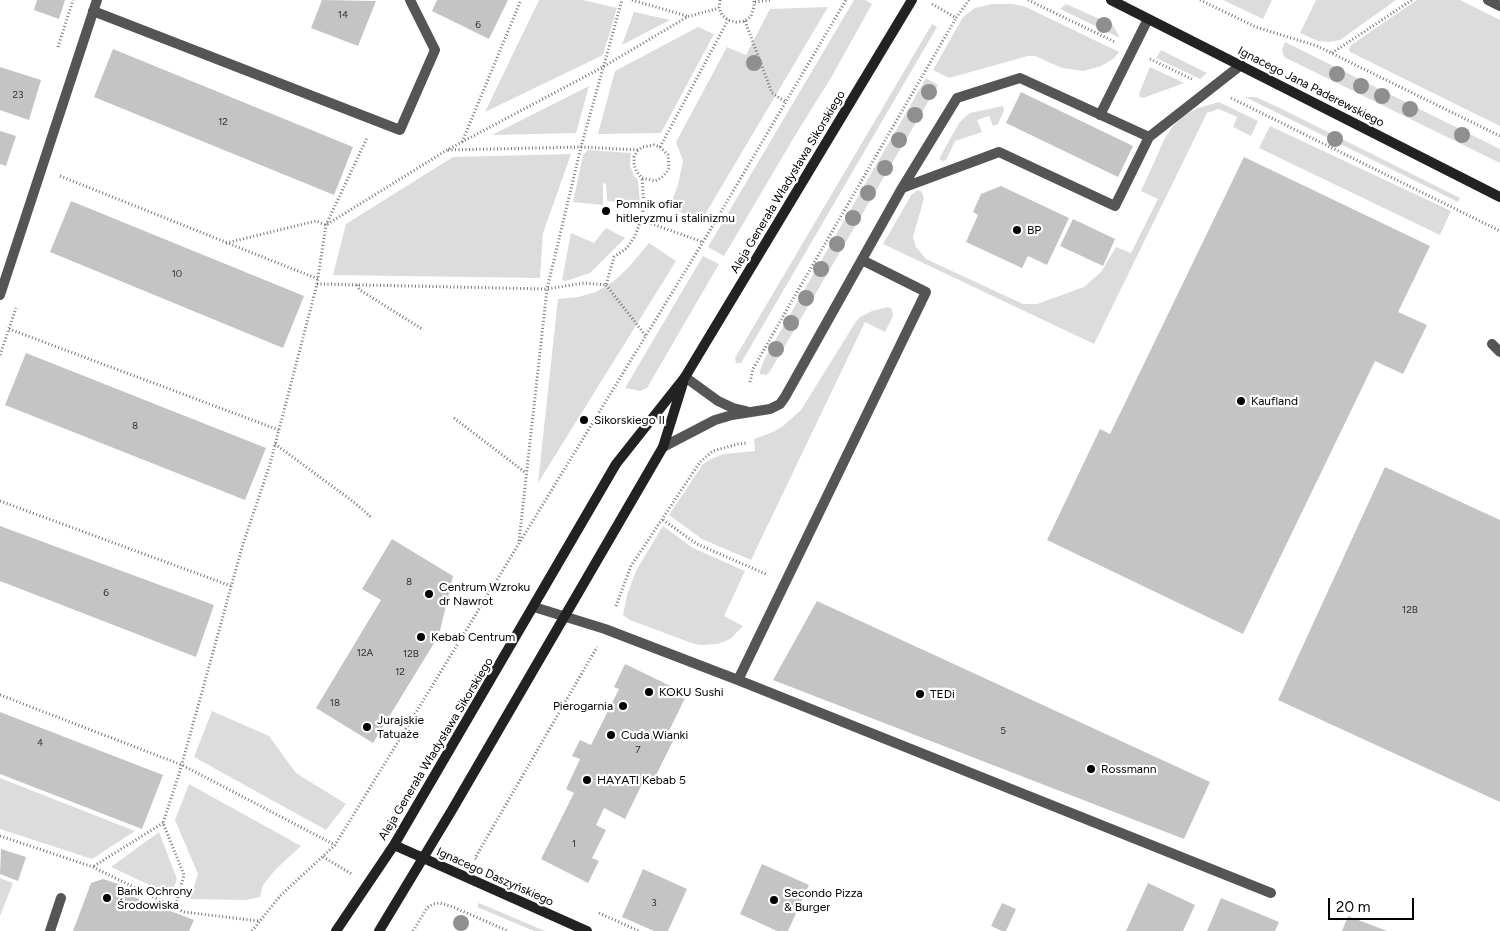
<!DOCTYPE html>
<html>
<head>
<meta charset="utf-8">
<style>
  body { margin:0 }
  #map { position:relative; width:1500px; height:931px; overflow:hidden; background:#fff; font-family:Figtree,sans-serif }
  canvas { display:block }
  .scale { position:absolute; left:1328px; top:898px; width:86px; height:22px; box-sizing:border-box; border:2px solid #000; border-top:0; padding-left:6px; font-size:15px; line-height:18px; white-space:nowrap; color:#000; -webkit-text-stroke:4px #fff; paint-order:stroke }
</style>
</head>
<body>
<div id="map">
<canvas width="1500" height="931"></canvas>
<div class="scale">20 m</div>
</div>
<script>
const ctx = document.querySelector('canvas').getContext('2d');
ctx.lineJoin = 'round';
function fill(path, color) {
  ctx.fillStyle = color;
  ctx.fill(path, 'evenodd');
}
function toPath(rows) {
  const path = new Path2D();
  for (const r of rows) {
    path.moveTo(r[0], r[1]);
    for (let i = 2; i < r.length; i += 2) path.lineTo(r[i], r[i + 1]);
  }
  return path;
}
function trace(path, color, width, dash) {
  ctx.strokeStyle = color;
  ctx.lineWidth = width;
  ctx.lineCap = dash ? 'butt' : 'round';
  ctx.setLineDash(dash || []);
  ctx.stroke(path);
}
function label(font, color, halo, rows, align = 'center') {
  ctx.font = font + ' Figtree,sans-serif';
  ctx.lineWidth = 4.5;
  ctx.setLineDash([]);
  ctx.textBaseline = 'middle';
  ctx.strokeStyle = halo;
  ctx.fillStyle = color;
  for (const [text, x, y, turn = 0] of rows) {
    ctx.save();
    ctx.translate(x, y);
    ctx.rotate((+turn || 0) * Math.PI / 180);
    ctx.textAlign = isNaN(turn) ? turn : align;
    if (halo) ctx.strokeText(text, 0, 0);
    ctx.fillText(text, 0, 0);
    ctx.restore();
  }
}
fill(toPath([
  [539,0,583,0,617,8,603,55,485,112],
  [854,0,865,0,872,4,832,76,796,134,724,256,708,247],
  [1223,0,1272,0,1263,19],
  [1316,0,1396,0,1340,40,1328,42,1318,41,1300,33],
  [1417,0,1460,0,1500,20,1500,126,1350,52,1349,49,1351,45],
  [992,4,1013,4,1026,7,1119,52,1113,59,1101,66,1083,71,1062,68,1035,56,1028,56,949,78,933,70,963,17,975,8],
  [1066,4,1113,25,1120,38,1060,9],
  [828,7,700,223,670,206,678,185,683,161,676,142,727,47,746,55,770,9],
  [634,12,670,20,622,45],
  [932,24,937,27,741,363,736,363,735,358],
  [698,27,714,34,661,133,598,134,615,71],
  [1285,42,1500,149,1500,163,1284,57,1282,50],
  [1161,50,1207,73,1200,79,1156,58],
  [1150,67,1184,83,1143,98,1140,97,1139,94],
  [926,78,938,85,769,373,766,375,760,374,760,371,764,360],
  [589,86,576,133,492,135],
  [1245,97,1256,97,1284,110,1460,198,1458,202],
  [1219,102,1258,121,1251,136,1233,127,1237,117,1219,109,1207,113,1094,344,883,244,912,194,918,190,921,191,924,198,913,237,916,247,926,259,1023,304,1037,304,1084,287,1101,272,1116,247,1131,253,1158,199,1141,191,1165,138,1173,126,1185,115,1198,108],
  [1003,106,1004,110,998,124,993,126,989,116,977,120,982,132,955,141,946,160,943,161,940,160,940,157,959,123,965,117,970,113],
  [1270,126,1451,211,1440,235,1259,148],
  [588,150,631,153,630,165,634,176,638,180,640,203,607,201,606,184,603,183,603,205,573,202,583,155],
  [571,154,543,233,540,278,333,275,346,224,453,157],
  [606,228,625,238,590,273,566,281,562,280,571,233,594,243],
  [649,243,676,261,538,483,558,299,578,297,596,292,614,281,629,267],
  [703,256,719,264,647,388,640,391,625,388],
  [888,307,892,309,893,316,885,332,865,322,751,560,702,539,669,515,703,464,711,459,724,454,755,451,754,439,773,432,783,426,801,410,855,323,860,317,872,311],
  [663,526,693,548,745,571,724,616,743,626,730,639,718,644,702,645,694,644,630,620,623,615,627,595,636,571],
  [212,711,269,736,296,773,346,804,326,830,194,757],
  [0,778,135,831,92,859,0,829],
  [189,784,301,846,276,869,263,885,260,897,245,900,190,899,198,874,175,820],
  [159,832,177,879,171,895,111,867],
  [0,878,13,883,0,916],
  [479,903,545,931,534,931,477,907]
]), '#dcdcdc');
fill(toPath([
  [37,0,65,0,59,19,34,10],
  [322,0,376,1,358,46,311,28],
  [437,0,508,0,489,39,432,11],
  [113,49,353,147,334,195,94,97],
  [0,67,41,80,29,120,0,110],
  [1021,92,1133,146,1118,177,1006,123],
  [0,131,16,136,6,166,0,164],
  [1244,157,1430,246,1398,312,1427,325,1403,374,1375,361,1243,634,1047,540,1100,429,1110,434],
  [1001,186,1069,218,1047,265,1028,256,1022,268,966,242,978,215,973,212,981,194],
  [71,201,304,296,283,348,50,252],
  [1073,219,1115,239,1103,266,1060,246],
  [26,353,266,448,245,500,5,405],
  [1385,467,1500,520,1500,802,1278,700],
  [0,526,214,605,196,657,0,581],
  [392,539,453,576,439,635,373,743,316,708,381,600,362,589],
  [817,601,1210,782,1184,839,773,680],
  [625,664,687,694,668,733,675,737,653,781,645,778,625,819,604,808,596,825,606,830,592,858,599,861,588,883,541,859,574,793,566,789,580,759,572,756,580,740,591,745,619,689,614,687],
  [0,712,163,775,142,829,0,774],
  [1,849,26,857,18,881,0,874],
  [762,864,809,885,788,931,777,931,740,914],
  [643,869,687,889,668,931,654,931,622,917],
  [103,879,124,886,126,894,194,920,189,931,73,931,91,883],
  [1148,883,1195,905,1183,931,1126,931],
  [1221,898,1279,922,1275,931,1207,931],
  [1002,903,1016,909,1006,931,1002,931,991,926],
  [1348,916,1387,931,1342,931]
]), '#c4c4c4');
trace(toPath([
  [632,0,687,16],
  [720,0,719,8,722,15,728,20,736,22,745,21,751,16,754,7,754,0],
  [1028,0,1115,42],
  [1200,0,1256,27,1317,46,1500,136],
  [755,2,770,0],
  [932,4,956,18,969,0],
  [745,21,772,93,786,102],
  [58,47,73,0],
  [1332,53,1412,0],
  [1150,59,1192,79],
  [1231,98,1500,231],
  [462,142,521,0],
  [660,147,728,20],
  [448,150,581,147,638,150,643,147,654,145,660,147,668,155,669,168,666,173,661,178,655,181,642,178,637,172,634,165,634,157,638,150],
  [60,176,318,279],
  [641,220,703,242],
  [226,243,316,221,326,225,447,150,603,67,687,17,719,8],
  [317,284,547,289,584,283,606,285,614,257,627,248,635,236,641,220,644,205,642,178],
  [357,285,360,290,422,329],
  [606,285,646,336],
  [9,329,279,430],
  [0,355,16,308],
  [750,382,753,369,786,311,956,18],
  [454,418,526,473],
  [275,444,355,503,372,518],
  [0,501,231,586],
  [663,520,697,544,768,575],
  [519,541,547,289,581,147,622,0],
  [616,606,631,566,700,462,713,451,738,444,748,443],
  [0,695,182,765,335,845],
  [0,836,93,867,184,912,259,921],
  [323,857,352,874],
  [476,859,475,858,597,647],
  [94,866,163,823],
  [175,908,184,875,163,823,180,771,243,544,270,464,317,284,326,225,367,138],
  [599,913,639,931],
  [252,931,280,896,335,845,703,242,846,0],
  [413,931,427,908,433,904,440,903,453,907,508,931]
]), '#777', 3, [1, 2.5]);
trace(toPath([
  [1488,0,1500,6],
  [93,11,400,130,435,50,410,0],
  [1100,115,1148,19],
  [1149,137,1241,65],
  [1492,344,1500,352],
  [685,377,718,401,733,408,746,411],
  [663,447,715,420,732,415,770,409,780,404,785,397,902,188,957,98,1020,78,1149,137,1115,206,999,152,902,188],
  [534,607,605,629,738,680,926,292,862,260],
  [738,680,1271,893],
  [50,931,61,898]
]), '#555', 10);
trace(toPath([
  [0,295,97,0]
]), '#555', 10);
trace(toPath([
  [1111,0,1500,197],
  [394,845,587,931],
  [336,931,394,845,616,464,685,377,912,0],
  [379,931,452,810,663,447,683,383]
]), '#222', 10);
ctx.fillStyle = '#8f8f8f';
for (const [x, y] of [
  [1104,25],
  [754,63],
  [1337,74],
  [1361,86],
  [929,92],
  [1382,96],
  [1410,109],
  [915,115],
  [1462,135],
  [1335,139],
  [899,140],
  [885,168],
  [868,193],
  [853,218],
  [837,244],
  [821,269],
  [806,298],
  [791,323],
  [776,349],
  [461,923]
]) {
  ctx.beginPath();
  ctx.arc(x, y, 8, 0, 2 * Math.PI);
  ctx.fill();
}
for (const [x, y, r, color] of [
  [606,211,5,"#000"],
  [1017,230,5,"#000"],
  [1241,401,5,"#000"],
  [584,420,5,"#000"],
  [429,594,5,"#000"],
  [421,637,5,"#000"],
  [649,692,5,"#000"],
  [920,694,5,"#000"],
  [623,706,5,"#000"],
  [367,727,5,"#000"],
  [611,735,5,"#000"],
  [1091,769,5,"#000"],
  [587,780,5,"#000"],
  [107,898,5,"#000"],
  [774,900,5,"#000"]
]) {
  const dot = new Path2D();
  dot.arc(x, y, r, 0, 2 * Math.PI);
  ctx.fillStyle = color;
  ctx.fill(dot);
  trace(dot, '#fff', 2);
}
label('10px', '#313131', null, [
  ["14",343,15],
  ["6",478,25],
  ["23",18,95],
  ["12",223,122],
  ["10",177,274],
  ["8",135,426],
  ["8",409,582],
  ["6",106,593],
  ["12B",1410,610],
  ["12A",365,653],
  ["12B",411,654],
  ["12",400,672],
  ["18",335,703],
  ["5",1003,731],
  ["4",40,743],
  ["7",638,750],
  ["1",574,844],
  ["3",654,903]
]);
label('12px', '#000', '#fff', [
  ["Ignacego Jana Paderewskiego",1311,87,27],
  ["Aleja Generała Władysława Sikorskiego",788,182,-59],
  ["Aleja Generała Władysława Sikorskiego",436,749,-59],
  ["Ignacego Daszyńskiego",495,877,24]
]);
label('12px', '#000', '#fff', [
  ["Pomnik ofiar",616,204],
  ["hitleryzmu i stalinizmu",616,218],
  ["BP",1027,230],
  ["Kaufland",1251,401],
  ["Sikorskiego II",594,420],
  ["Centrum Wzroku",439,587],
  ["dr Nawrot",439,601],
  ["Kebab Centrum",431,637],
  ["KOKU Sushi",659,692],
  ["TEDi",930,694],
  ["Pierogarnia",613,706,"right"],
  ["Jurajskie",377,720],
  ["Tatuaże",377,734],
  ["Cuda Wianki",621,735],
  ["Rossmann",1101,769],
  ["HAYATI Kebab 5",597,780],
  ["Bank Ochrony",117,891],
  ["Środowiska",117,905],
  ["Secondo Pizza",784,893],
  ["& Burger",784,907]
], 'left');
</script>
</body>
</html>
